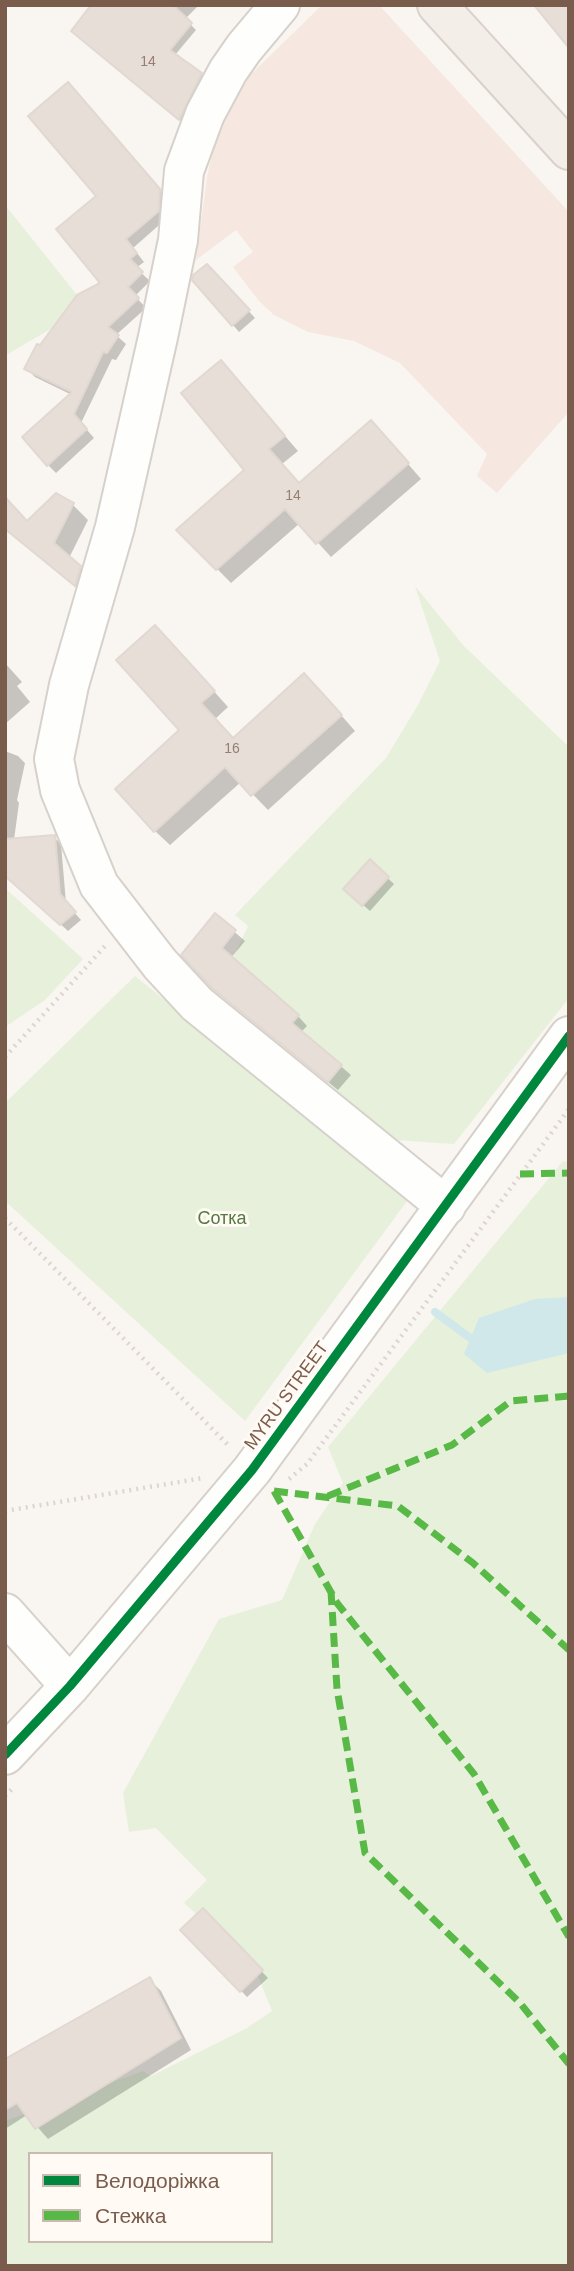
<!DOCTYPE html>
<html>
<head>
<meta charset="utf-8">
<style>
  body { margin:0 }
  #map { position:relative; width:574px; height:2271px; overflow:hidden; background:#f9f5f0; font-family:Arial,sans-serif }
  canvas { display:block }
  .frame { position:absolute; inset:0; border:7px solid #7a5c4d; pointer-events:none }
  .legend { position:absolute; left:28px; top:2152px; width:245px; height:91px; box-sizing:border-box; background:#fffaf3; border:2px solid #cabbb1; margin:0; padding:9px 12px; list-style:none; font-size:21px; color:#7a5c4d }
  .legend li { display:flex; align-items:center; gap:14px; height:35px }
  .legend b { width:35px; border:2px solid #cabbb1 }
</style>
</head>
<body>
<div id="map">
<canvas width="574" height="2271"></canvas>
<div class="frame"></div>
<ul class="legend">
<li><b style="height:9px;background:#00873e"></b>Велодоріжка</li>
<li><b style="height:9px;background:#58b947"></b>Стежка</li>
</ul>
</div>
<script>
const ctx = document.querySelector('canvas').getContext('2d');
ctx.lineJoin = 'round';
function fill(path, color) {
  ctx.fillStyle = color;
  ctx.fill(path, 'evenodd');
}
function toPath(rows) {
  const path = new Path2D();
  for (const r of rows) {
    path.moveTo(r[0], r[1]);
    for (let i = 2; i < r.length; i += 2) path.lineTo(r[i], r[i + 1]);
  }
  return path;
}
function trace(path, color, width, dash) {
  ctx.strokeStyle = color;
  ctx.lineWidth = width;
  ctx.lineCap = dash ? 'butt' : 'round';
  ctx.setLineDash(dash || []);
  ctx.stroke(path);
}
function label(font, color, halo, rows, align = 'center') {
  ctx.font = font + ' Arial,sans-serif';
  ctx.lineWidth = 6;
  ctx.setLineDash([]);
  ctx.textBaseline = 'middle';
  ctx.strokeStyle = halo;
  ctx.fillStyle = color;
  for (const [text, x, y, turn = 0] of rows) {
    ctx.save();
    ctx.translate(x, y);
    ctx.rotate((+turn || 0) * Math.PI / 180);
    ctx.textAlign = isNaN(turn) ? turn : align;
    if (halo) ctx.strokeText(text, 0, 0);
    ctx.fillText(text, 0, 0);
    ctx.restore();
  }
}
fill(toPath([
  [322,5,379,5,569,212,569,412,497,493,477,476,487,454,400,363,354,341,308,332,274,315,259,301,233,267,253,252,236,230,196,260,207,177,215,142,227,109,244,81]
]), '#f6e8e1');
fill(toPath([
  [5,205,77,295,52,328,8,354,5,352],
  [415,586,463,645,569,747,569,998,454,1144,380,1139,319,1093,342,1065,292,1023,233,958,248,926,235,915,386,758,418,705,440,661],
  [5,888,83,959,45,1000,5,1027],
  [135,976,410,1197,245,1421,5,1201,5,1103],
  [563,1161,569,1162,569,2266,5,2266,5,2121,143,2071,151,2076,247,2028,272,2011,253,1964,184,1903,207,1880,156,1828,129,1832,123,1793,219,1619,282,1600,315,1524,343,1483,328,1447],
  [30,2154,271,2154,271,2241,30,2241]
]), '#e7f0db');
fill(toPath([
  [569,1297,569,1353,487,1373,464,1354,479,1318,535,1299]
]), '#d0e8ea');
fill(toPath([
  [94,5,199,5,185,19,196,30,175,55,207,80,185,124,79,36],
  [76,93,168,199,166,219,133,248,144,262,136,268,150,281,135,296,146,308,116,335,126,344,116,360,112,359,81,423,94,438,56,473,48,465,72,395,35,377,27,369,40,347,103,284,99,196],
  [213,272,255,318,239,332,233,325],
  [221,362,298,451,282,464,300,485,385,437,421,479,331,557,300,523,231,583,179,530,247,471],
  [5,497,28,523,73,505,88,520,69,558,95,583,91,600,7,531,5,533],
  [170,642,228,707,215,719,233,739,319,690,355,731,268,810,241,782,170,845,155,831,182,731],
  [5,663,22,682,17,686,30,702,5,724],
  [5,751,18,756,25,763,17,800,19,803,14,840,54,837,61,844,66,903,81,920,68,931,36,902,5,859],
  [370,862,394,884,370,911,345,889],
  [215,915,245,941,231,958,298,1016,307,1026,301,1032,351,1075,338,1090,224,997],
  [203,1910,268,1978,247,1997,183,1930],
  [149,1979,161,1991,191,2050,48,2139,27,2115,5,2129,5,2061]
]), '#0003');
trace(toPath([
  [435,1312,477,1343]
]), '#d0e8ea', 8);
const building = toPath([
  [91,5,173,5,192,23,170,50,202,73,179,120,71,31,91,5],
  [534,5,569,5,569,48,534,5],
  [68,82,160,189,159,211,126,239,137,253,130,259,143,272,128,287,139,298,108,327,119,335,107,353,103,352,74,414,87,429,47,466,22,437,72,392,24,369,37,344,40,345,77,295,100,283,56,229,96,196,28,116,68,82],
  [207,264,250,310,232,326,192,280,193,275,207,264],
  [221,360,285,436,269,449,299,483,371,420,409,463,316,544,285,509,216,570,176,530,244,470,181,393,221,360],
  [56,493,74,503,54,543,81,566,75,586,5,529,5,497,27,521,56,493],
  [155,625,215,691,201,703,233,738,304,673,342,715,251,796,225,767,154,832,115,789,179,730,116,660,155,625],
  [55,835,60,894,76,912,60,925,5,876,5,839,55,835],
  [370,859,389,877,362,906,343,889,370,859],
  [215,913,236,930,222,948,299,1015,292,1023,342,1065,328,1082,212,988,181,955,215,913],
  [203,1908,263,1970,240,1992,180,1930,203,1908],
  [150,1977,181,2038,35,2129,17,2103,5,2110,5,2059,150,1977]
]);
fill(building, '#e6ded7');
trace(building, '#e2d8d2', 2);
const minor = toPath([
  [280,5,244,48,228,71,205,114,184,171,178,240,158,337,115,527,69,685,54,759,60,790,99,885,160,964,197,1004,446,1206],
  [5,1613,70,1686],
  [5,1755,70,1686,252,1470,569,1036]
]);
const major = toPath([
  [437,5,569,150]
]);
trace(minor, '#d7d1cb', 42);
trace(major, '#dad1cc', 42);
trace(toPath([
  [5,1057,106,945],
  [5,1218,230,1447],
  [289,1479,307,1464,569,1109],
  [5,1511,203,1478],
  [5,1796,14,1787]
]), '#dcd5d0', 4.5, [2, 5]);
trace(minor, '#fefefd', 38);
trace(major, '#f3eee8', 38);
trace(toPath([
  [520,1174,569,1173],
  [274,1491,337,1603,474,1774,569,1937],
  [274,1491,398,1506,473,1563,569,1650],
  [328,1496,452,1445,511,1401,569,1396],
  [331,1591,337,1689,365,1853,520,2003,569,2064]
]), '#58b947', 7, [14, 7]);
trace(toPath([
  [5,1755,70,1686,252,1470,569,1036]
]), '#00873e', 9);
label('14px', '#977e72', null, [
  ["14",148,62],
  ["14",293,496],
  ["16",232,749]
]);
label('18px', '#537a41', '#fffaf3', [
  ["Сотка",222,1219]
]);
label('18px', '#7a5c4d', '#fffaf3', [
  ["MYRU STREET",287,1396,-54]
]);
</script>
</body>
</html>
